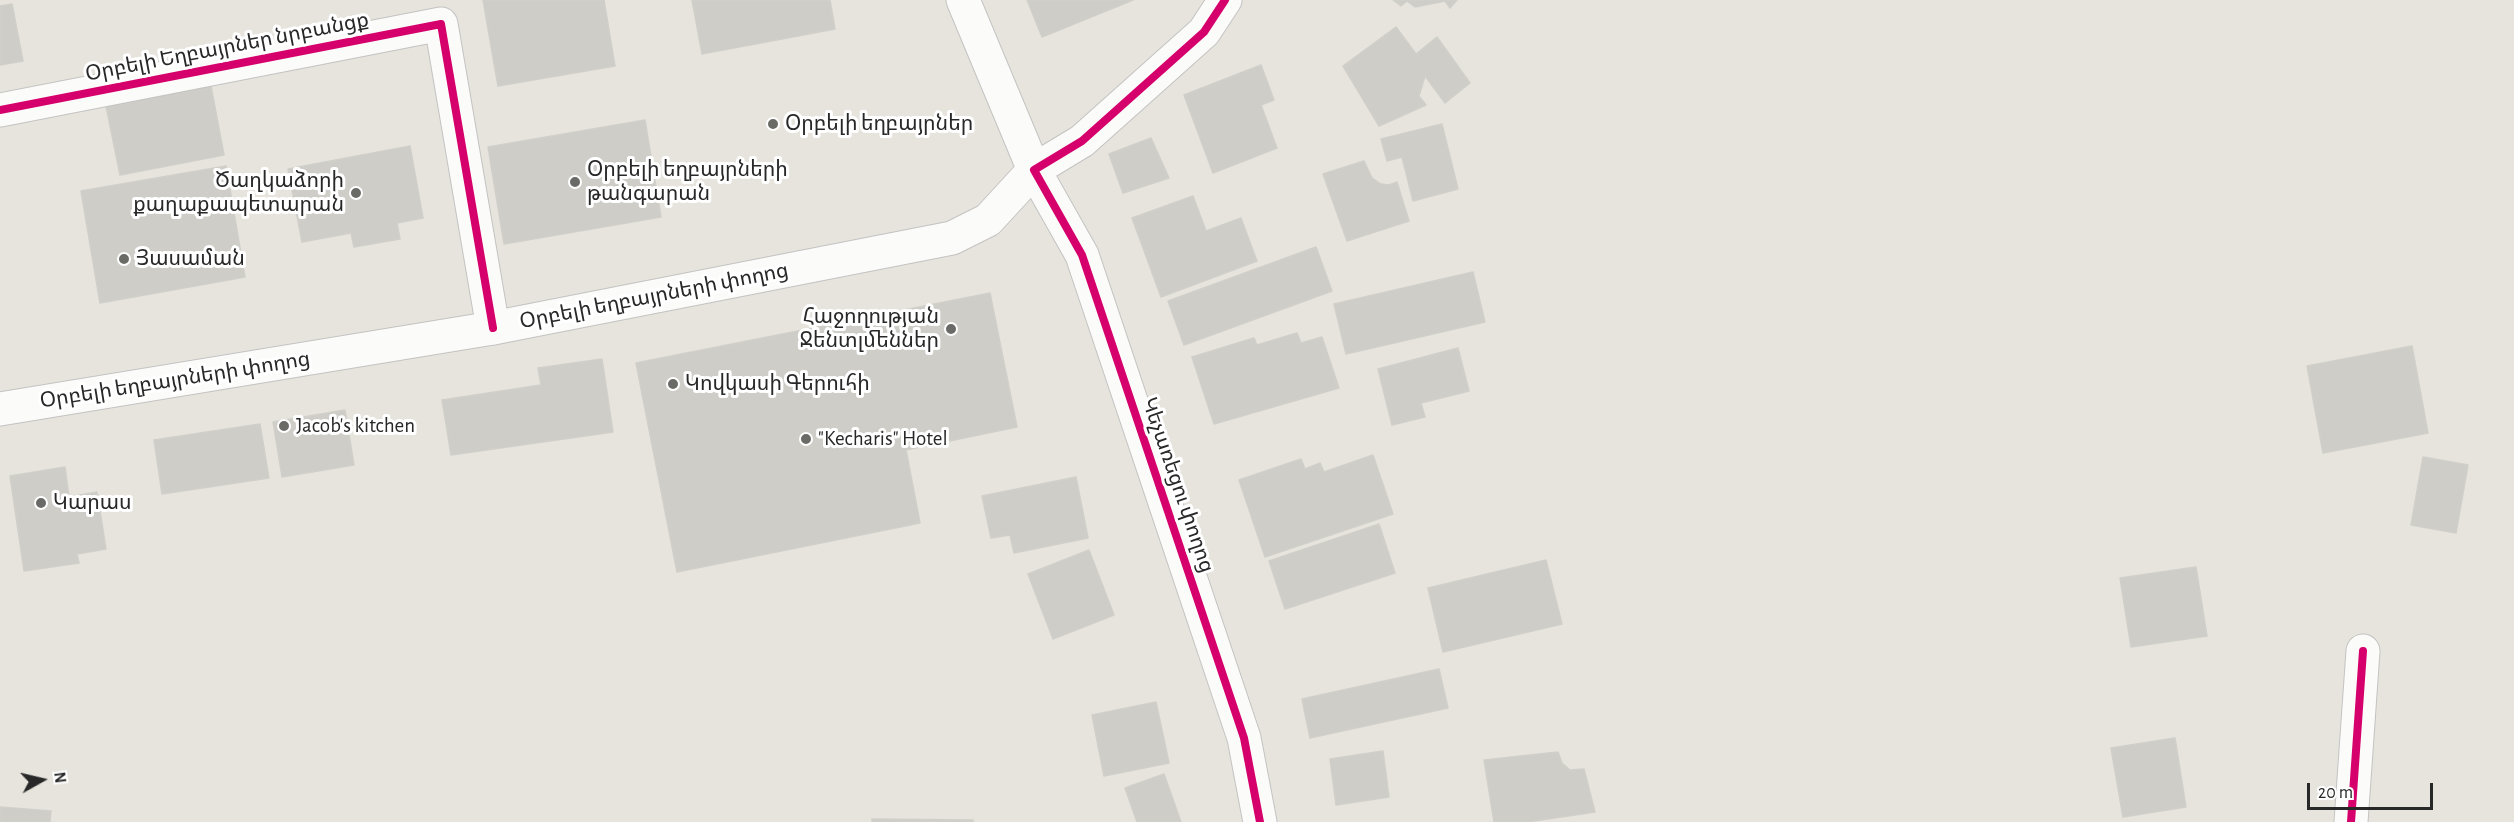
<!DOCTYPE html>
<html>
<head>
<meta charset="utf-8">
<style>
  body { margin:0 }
  #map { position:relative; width:2514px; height:822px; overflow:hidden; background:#e6e4dd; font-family:"Alegreya Sans",sans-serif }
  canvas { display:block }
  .north { position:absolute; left:12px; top:750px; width:60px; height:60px; -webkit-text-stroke:4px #fff; paint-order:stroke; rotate:82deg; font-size:16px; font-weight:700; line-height:24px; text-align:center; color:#282828 }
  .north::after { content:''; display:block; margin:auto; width:21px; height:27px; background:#282828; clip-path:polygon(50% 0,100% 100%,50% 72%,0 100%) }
  .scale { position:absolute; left:2307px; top:783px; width:126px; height:27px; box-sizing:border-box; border:3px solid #282828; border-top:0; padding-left:8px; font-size:18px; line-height:21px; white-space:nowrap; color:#282828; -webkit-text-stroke:4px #fff; paint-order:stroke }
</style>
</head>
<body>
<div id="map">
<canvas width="2514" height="822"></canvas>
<div class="north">N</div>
<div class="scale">20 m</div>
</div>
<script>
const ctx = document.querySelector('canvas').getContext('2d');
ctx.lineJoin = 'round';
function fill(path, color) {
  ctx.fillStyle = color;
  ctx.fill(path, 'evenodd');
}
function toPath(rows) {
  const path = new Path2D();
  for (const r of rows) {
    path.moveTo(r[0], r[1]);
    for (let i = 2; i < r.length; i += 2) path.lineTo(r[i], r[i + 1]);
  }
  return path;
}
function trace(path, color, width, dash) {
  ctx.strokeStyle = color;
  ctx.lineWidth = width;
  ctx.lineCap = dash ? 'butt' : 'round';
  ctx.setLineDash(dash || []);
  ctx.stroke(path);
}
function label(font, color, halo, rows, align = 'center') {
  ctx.font = font + ' "Alegreya Sans","Noto Sans Armenian",sans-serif';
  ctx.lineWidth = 6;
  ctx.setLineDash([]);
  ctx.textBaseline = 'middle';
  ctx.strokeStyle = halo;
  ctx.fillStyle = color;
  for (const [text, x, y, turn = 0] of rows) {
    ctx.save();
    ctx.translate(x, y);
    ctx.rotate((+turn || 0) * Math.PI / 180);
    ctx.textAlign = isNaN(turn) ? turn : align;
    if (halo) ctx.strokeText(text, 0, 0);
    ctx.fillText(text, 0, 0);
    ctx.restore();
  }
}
const building = toPath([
  [483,0,604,0,615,66,498,86,483,0],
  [692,0,830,0,835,29,702,54,692,0],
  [1027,0,1133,0,1042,37,1027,0],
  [1393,0,1457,0,1450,8,1445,1,1415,7,1407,1,1401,6,1393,0],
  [12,4,23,61,0,65,0,6,12,4],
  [1396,27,1416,54,1437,37,1470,83,1445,103,1425,76,1419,96,1426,105,1379,126,1343,66,1396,27],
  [1261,65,1274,100,1261,105,1277,148,1213,173,1184,95,1261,65],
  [210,81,224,155,120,175,105,101,210,81],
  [645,120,661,217,504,244,488,147,645,120],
  [1442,124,1458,189,1413,201,1402,157,1387,161,1381,139,1442,124],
  [1151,138,1169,178,1123,193,1109,154,1151,138],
  [410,146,423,218,397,223,400,239,354,247,351,233,302,242,288,169,410,146],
  [1364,161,1372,178,1381,184,1389,185,1397,182,1409,221,1347,241,1323,174,1364,161],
  [226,166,245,277,100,303,81,191,226,166],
  [1193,196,1206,231,1241,218,1257,261,1161,297,1132,218,1193,196],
  [1316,247,1332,291,1184,345,1168,301,1316,247],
  [1473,272,1485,322,1346,354,1334,304,1473,272],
  [990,293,1017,427,906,450,920,523,677,572,636,363,990,293],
  [1297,333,1301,343,1322,337,1339,388,1214,424,1192,357,1254,338,1257,345,1297,333],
  [2412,346,2428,433,2323,453,2307,366,2412,346],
  [1458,348,1469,391,1421,403,1425,417,1392,425,1378,369,1458,348],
  [602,359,613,432,451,455,442,400,541,385,538,368,602,359],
  [345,410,354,465,282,477,273,422,345,410],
  [260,424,269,478,162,494,154,440,260,424],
  [1373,455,1393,514,1265,557,1239,480,1301,459,1305,469,1320,463,1324,472,1373,455],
  [2423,457,2468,465,2456,533,2411,525,2423,457],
  [65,467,69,497,97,492,106,549,77,554,79,563,24,571,10,476,65,467],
  [1076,477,1088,538,1014,553,1010,535,991,538,982,496,1076,477],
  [1379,524,1395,573,1285,609,1269,561,1379,524],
  [1089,550,1114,615,1053,639,1028,574,1089,550],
  [1546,560,1562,624,1443,652,1428,588,1546,560],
  [2196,567,2207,636,2131,647,2120,578,2196,567],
  [1439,669,1448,708,1310,738,1302,699,1439,669],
  [1156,702,1169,763,1104,776,1092,715,1156,702],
  [2175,738,2186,807,2123,817,2111,748,2175,738],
  [1383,751,1389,797,1336,805,1330,759,1383,751],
  [1558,752,1562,763,1570,770,1584,769,1595,812,1527,822,1494,822,1484,760,1558,752],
  [1164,774,1181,822,1137,822,1125,788,1164,774],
  [0,807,51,811,50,822,0,822,0,807],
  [872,819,973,820,973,822,872,822,872,819]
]);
fill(building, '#cfcdc8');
trace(building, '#d1cfc9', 1.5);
const minor = toPath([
  [0,110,441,24,493,328],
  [2351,822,2363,651]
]);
const tertiary = toPath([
  [1225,0,1204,32,1082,141,1034,170,1082,255,1244,738,1260,822]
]);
const secondary = toPath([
  [0,409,493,328,952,238,988,220,1034,170,963,0]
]);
trace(minor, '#c4c3c2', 35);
trace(tertiary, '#c4c3c2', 35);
trace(secondary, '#c4c3c2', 35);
trace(minor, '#fbfbfa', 33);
trace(tertiary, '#fbfbfa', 33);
trace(secondary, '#fbfbfa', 33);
trace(toPath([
  [1225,0,1204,32,1082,141,1034,170,1082,255,1244,738,1260,822],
  [0,110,441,24,493,328],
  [2351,822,2363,651]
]), '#d6006c', 8);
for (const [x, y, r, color] of [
  [773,124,6,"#6a6a67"],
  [575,182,6,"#6a6a67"],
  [356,193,6,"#6a6a67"],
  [124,259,6,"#6a6a67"],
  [951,329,6,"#6a6a67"],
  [673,384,6,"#6a6a67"],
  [284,426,6,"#6a6a67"],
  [806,439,6,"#6a6a67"],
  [41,503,6,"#6a6a67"]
]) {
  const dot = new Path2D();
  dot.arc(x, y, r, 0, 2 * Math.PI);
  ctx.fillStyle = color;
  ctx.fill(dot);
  trace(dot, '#fff', 2);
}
label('21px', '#282828', '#fff', [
  ["Օրբելի Եղբայրներ նրբանցք",227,47,-11],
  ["Օրբելի եղբայրների փողոց",654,296,-11],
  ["Օրբելի եղբայրների փողոց",175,380,-9],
  ["Կեչառեցու փողոց",1178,485,71]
]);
label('21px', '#282828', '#fff', [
  ["Օրբելի եղբայրներ",785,124],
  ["Օրբելի եղբայրների",587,170],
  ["թանգարան",587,194],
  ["Ծաղկաձորի",344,181,"right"],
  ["քաղաքապետարան",344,205,"right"],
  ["Յասաման",136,259],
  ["Հաջողության",939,317,"right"],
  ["Ջենտլմեններ",939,341,"right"],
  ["Կովկասի Գերուհի",685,384],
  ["Jacob's kitchen",296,426],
  ["\"Kecharis\" Hotel",818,439],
  ["Կարաս",53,503]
], 'left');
</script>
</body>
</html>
